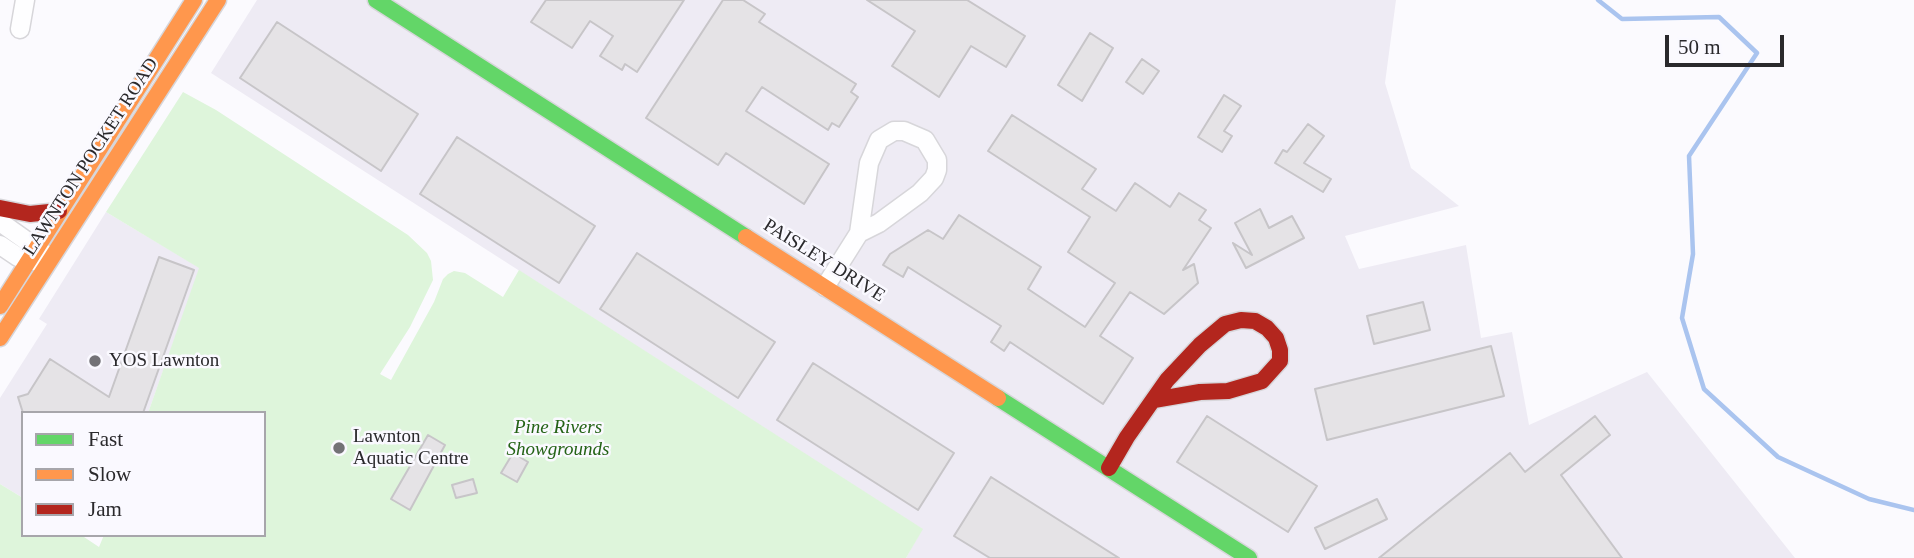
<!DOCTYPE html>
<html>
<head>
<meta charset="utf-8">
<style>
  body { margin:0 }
  #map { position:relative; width:1914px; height:558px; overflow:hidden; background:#fbfafe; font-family:Georgia,serif }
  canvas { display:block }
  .legend { position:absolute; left:21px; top:411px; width:245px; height:126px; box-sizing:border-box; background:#faf9ff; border:2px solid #a7a6ab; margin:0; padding:9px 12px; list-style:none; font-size:21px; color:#2a292c }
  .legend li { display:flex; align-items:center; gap:14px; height:35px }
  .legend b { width:35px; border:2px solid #a7a6ab }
  .scale { position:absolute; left:1665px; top:35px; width:119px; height:32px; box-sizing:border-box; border:4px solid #2a292c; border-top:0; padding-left:9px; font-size:21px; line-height:24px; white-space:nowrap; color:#2a292c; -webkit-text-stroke:5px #faf9ff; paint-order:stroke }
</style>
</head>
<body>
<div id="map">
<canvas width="1914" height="558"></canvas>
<ul class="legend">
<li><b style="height:9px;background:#63d668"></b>Fast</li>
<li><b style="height:9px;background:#ff974d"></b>Slow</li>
<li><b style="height:9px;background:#b3261e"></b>Jam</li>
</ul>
<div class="scale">50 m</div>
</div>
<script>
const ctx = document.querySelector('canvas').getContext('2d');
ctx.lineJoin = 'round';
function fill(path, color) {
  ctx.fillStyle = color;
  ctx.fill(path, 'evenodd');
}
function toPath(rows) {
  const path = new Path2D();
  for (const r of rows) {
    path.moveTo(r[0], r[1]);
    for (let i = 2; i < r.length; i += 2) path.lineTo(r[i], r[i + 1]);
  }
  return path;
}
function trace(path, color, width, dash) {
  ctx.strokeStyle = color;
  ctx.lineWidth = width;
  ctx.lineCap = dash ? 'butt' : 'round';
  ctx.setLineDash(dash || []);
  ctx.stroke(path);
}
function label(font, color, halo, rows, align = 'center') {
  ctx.font = font + ' Georgia,serif';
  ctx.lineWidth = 5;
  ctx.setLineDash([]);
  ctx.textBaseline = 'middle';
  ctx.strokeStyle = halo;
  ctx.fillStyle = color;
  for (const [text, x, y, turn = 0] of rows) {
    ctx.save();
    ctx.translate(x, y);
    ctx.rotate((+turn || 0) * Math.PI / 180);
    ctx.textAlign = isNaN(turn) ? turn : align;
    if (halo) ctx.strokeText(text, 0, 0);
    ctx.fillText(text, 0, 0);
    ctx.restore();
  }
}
fill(toPath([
  [257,0,1396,0,1385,83,1411,168,1459,206,1345,236,1359,269,1466,245,1481,338,1512,332,1529,425,1647,372,1795,558,906,558,922,529,211,73],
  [106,212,200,268,148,413,23,413,23,498,0,484,0,398,47,324,39,319]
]), '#eeebf4');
fill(toPath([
  [183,92,216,110,408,235,427,253,431,261,433,280,410,327,380,374,391,380,434,302,443,279,448,274,454,271,465,273,503,297,519,270,923,529,906,558,0,558,0,484,23,498,23,535,81,535,99,547,104,535,264,535,264,413,148,413,199,268,106,212]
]), '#def5db');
trace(toPath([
  [1598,0,1622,19,1719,17,1757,53,1689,156,1693,254,1682,318,1704,389,1778,457,1869,499,1914,510]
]), '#aac4ef', 4.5);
const building = toPath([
  [546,0,684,0,637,72,625,64,622,70,600,56,613,36,590,21,572,48,531,22,546,0],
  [723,0,743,0,765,14,759,22,856,84,851,92,858,97,839,127,832,123,828,130,762,87,746,111,829,164,804,204,726,153,718,165,646,118,723,0],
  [867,0,967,0,1025,36,1006,67,971,46,939,97,892,66,915,31,867,0],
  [277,22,418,114,381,171,240,78,277,22],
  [1090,33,1113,48,1082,101,1058,85,1090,33],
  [1142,59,1159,71,1143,94,1126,82,1142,59],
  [1224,95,1241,106,1224,131,1232,136,1222,152,1198,137,1224,95],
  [1012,115,1096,169,1082,189,1116,211,1135,183,1170,207,1179,193,1206,210,1199,220,1211,228,1183,270,1194,264,1198,283,1164,314,1130,292,1100,336,1133,358,1103,404,1010,342,1004,351,991,342,1001,326,908,267,903,277,883,265,890,254,928,230,943,239,959,215,1041,267,1028,289,1085,327,1115,283,1068,252,1090,217,988,151,1012,115],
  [1308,124,1324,136,1304,163,1331,179,1323,192,1275,163,1283,150,1287,152,1308,124],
  [457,137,595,226,559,283,420,194,457,137],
  [1260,209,1269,228,1292,216,1304,238,1246,268,1233,243,1252,255,1235,223,1260,209],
  [637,253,775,342,738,398,600,309,637,253],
  [159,257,194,270,143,413,23,413,18,397,28,394,50,359,109,397,159,257],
  [1423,302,1430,330,1374,344,1367,316,1423,302],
  [1491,346,1504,396,1327,440,1315,389,1491,346],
  [813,363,954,453,918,510,777,420,813,363],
  [1207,416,1317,486,1288,532,1177,462,1207,416],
  [1595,416,1610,435,1561,475,1622,558,1379,558,1510,453,1525,472,1595,416],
  [428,435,445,445,410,510,391,499,428,435],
  [513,453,528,462,517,482,501,473,513,453],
  [991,477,1119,558,990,558,954,536,991,477],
  [473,479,477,493,456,498,452,485,473,479],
  [1377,499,1387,519,1325,549,1315,528,1377,499]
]);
fill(building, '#e5e3e6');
trace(building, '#c7c5c8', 2);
const street = toPath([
  [20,29,25,0],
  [0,222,45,254],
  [0,245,18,257,38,262],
  [825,287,859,233,869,163,879,140,894,131,904,131,925,140,937,160,937,170,934,178,920,193,879,223,859,233]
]);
const fast = toPath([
  [376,0,746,237],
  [998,398,1249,558]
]);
const slow = toPath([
  [746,237,998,398],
  [0,306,194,0],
  [0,338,218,0]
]);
const jam = toPath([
  [0,208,30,214,59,211],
  [1109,468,1127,437,1167,380,1200,345,1225,324,1241,320,1255,321,1267,328,1276,338,1280,350,1280,361,1262,381,1228,391,1200,392,1154,400]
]);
trace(street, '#d7d6da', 21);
trace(fast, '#d7d6da', 19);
trace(slow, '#d7d6da', 19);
trace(jam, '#d7d6da', 19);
trace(street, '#fefeff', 18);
trace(fast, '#63d668', 16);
trace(slow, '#ff974d', 16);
trace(jam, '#b3261e', 16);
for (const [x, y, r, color] of [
  [95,361,7,"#737276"],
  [339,448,7,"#737276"]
]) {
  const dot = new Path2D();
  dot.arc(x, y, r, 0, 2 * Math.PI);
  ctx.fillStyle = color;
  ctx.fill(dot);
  trace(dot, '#faf9ff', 2.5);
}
label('19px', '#2a292c', '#faf9ff', [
  ["LAWNTON POCKET ROAD",91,157,-57],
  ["PAISLEY DRIVE",824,261,32]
]);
label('19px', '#2a292c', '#faf9ff', [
  ["YOS Lawnton",109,361],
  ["Lawnton",353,437],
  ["Aquatic Centre",353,459]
], 'left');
label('italic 19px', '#246316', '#faf9ff', [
  ["Pine Rivers",558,428],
  ["Showgrounds",558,450]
]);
</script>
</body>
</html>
